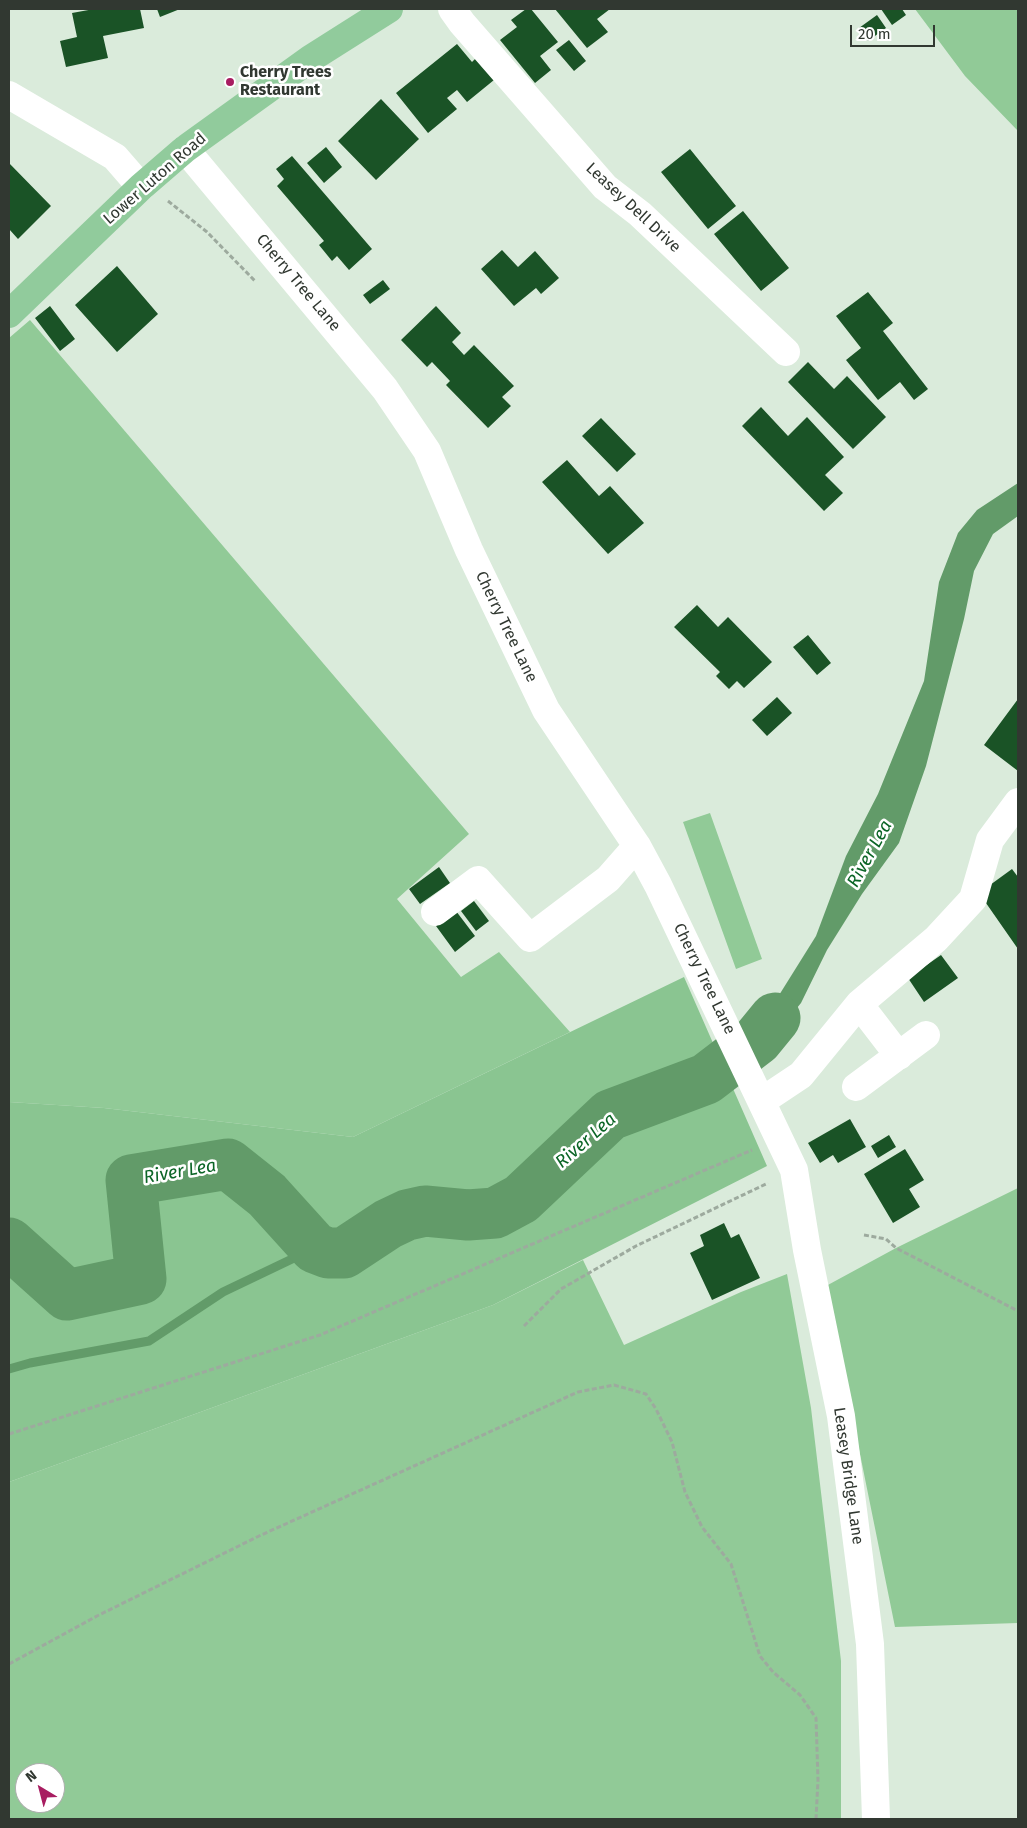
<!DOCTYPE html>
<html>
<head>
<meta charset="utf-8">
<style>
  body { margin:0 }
  #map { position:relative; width:1027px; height:1828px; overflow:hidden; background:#daebdb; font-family:"Fira Sans",sans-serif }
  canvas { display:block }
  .frame { position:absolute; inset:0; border:10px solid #313831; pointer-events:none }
  .north { position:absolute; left:15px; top:1763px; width:50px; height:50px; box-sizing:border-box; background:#fff; border:1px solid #adafad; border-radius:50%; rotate:323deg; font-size:14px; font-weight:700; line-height:20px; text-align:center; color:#313831 }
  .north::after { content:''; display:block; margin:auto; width:18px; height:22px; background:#a81d61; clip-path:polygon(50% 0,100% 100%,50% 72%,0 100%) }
  .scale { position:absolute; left:850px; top:25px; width:85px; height:22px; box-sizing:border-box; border:2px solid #313831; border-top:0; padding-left:6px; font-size:15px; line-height:18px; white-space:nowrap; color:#313831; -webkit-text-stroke:4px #fff; paint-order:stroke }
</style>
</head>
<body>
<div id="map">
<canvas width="1027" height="1828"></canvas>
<div class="frame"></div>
<div class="north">N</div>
<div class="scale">20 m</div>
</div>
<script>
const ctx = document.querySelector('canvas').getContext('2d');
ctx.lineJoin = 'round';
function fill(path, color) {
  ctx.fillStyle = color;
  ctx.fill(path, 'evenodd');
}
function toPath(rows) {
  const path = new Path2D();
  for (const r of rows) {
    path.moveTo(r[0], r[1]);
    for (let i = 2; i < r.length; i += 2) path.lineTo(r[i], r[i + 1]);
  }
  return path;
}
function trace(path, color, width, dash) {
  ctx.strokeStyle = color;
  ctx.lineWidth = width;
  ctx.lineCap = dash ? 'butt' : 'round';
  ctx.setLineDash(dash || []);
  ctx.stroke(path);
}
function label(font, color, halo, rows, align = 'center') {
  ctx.font = font + ' "Fira Sans",sans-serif';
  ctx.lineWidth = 5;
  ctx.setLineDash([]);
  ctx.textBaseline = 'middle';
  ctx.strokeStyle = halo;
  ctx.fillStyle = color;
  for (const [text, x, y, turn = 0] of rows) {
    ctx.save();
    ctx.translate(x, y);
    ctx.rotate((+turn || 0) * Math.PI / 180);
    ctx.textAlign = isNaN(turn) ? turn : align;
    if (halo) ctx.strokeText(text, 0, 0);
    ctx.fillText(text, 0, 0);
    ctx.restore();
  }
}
fill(toPath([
  [915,9,1018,9,1018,131,965,76],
  [30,320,469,834,397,899,461,977,499,952,570,1032,353,1137,104,1108,9,1102,9,338],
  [710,813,762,959,736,969,683,822],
  [1018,1188,1018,1623,895,1627,826,1286,896,1248],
  [583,1260,624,1345,741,1292,787,1274,811,1408,841,1661,841,1819,9,1819,9,1482,493,1305],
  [25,1773,55,1773,55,1803,25,1803]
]), '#91ca97');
fill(toPath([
  [684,977,767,1166,493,1305,9,1482,9,1102,104,1108,353,1137]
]), '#8ac591');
fill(toPath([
  [1018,483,1018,516,993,534,974,571,964,619,926,766,899,843,862,894,827,950,801,1003,765,1047,728,1077,720,1058,776,1000,816,936,846,856,878,794,924,681,939,582,958,533,977,510]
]), '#629b69');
trace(toPath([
  [9,1369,30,1363,149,1341,223,1292,315,1248]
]), '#629b69', 9);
trace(toPath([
  [9,1243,67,1295,141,1279,131,1180,228,1164,267,1195,315,1248,328,1253,344,1253,388,1224,407,1215,425,1211,468,1215,495,1213,521,1199,610,1115,706,1079,757,1040,775,1018]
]), '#629b69', 51);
fill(toPath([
  [94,9,140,9,144,28,103,36,108,58,66,67,60,41,77,37,72,13],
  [157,9,180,9,160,17],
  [526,9,531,9,558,42,540,56,551,70,535,83,500,40,517,27,511,20],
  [555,9,610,9,597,19,608,32,587,48],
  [881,9,902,9,906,15,892,25],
  [877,15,886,28,868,41,859,28],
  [569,40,586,61,574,71,556,50],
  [457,44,472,62,476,58,494,80,467,102,457,90,447,98,457,109,428,133,396,93],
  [381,99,419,139,376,180,338,141],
  [326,147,342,167,324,183,307,163],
  [690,149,736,206,708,229,661,172],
  [292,156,372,249,349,270,337,256,332,261,319,245,324,241,277,186,284,179,276,169],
  [9,163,51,206,18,239,9,229],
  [743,211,789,268,761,291,714,234],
  [502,250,518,267,535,251,559,278,541,294,536,288,514,306,481,269],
  [117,266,158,314,117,352,75,305],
  [383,280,390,289,370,304,363,295],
  [868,292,893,323,883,331,928,389,914,400,900,382,878,400,846,360,861,348,836,316],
  [50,306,75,339,60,351,35,318],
  [436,306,461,333,452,342,464,355,474,345,514,386,502,397,511,406,488,428,446,385,450,381,432,362,427,367,401,340],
  [808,362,834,389,847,376,886,417,853,449,788,382],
  [761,407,788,436,807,417,844,457,825,475,843,493,824,511,742,426],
  [601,418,636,454,617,472,582,436],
  [567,460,599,496,610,486,644,523,608,554,542,482],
  [697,605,718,627,728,617,772,662,744,688,737,681,729,689,716,676,720,672,674,627],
  [808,635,831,663,817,675,793,647],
  [777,697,792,713,767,736,752,720],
  [1018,699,1018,771,984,745],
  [439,867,450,883,420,904,409,889],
  [1012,869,1018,877,1018,949,979,893],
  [474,901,489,921,476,931,461,911],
  [456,911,475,936,455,952,436,926],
  [941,955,958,978,924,1002,908,978],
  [850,1119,866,1147,838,1163,833,1155,820,1163,808,1143],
  [889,1135,896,1147,878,1158,871,1146],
  [905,1149,924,1180,909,1189,920,1207,893,1223,864,1174],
  [724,1223,731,1238,739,1234,760,1278,712,1300,690,1253,704,1246,700,1235]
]), '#1a5326');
trace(toPath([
  [168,201,207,232,255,281],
  [864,1235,886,1239,896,1248,1018,1311],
  [524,1326,561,1289,636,1246,768,1183],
  [9,1434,320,1335,752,1150],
  [9,1664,97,1616,259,1536,578,1392,614,1385,646,1394,656,1409,672,1442,685,1492,702,1527,731,1564,760,1656,773,1672,800,1695,816,1718,818,1780,816,1819]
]), '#9daa9e', 3, [5, 2.5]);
trace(toPath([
  [452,9,462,23,605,187,640,214,786,352],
  [9,95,115,157,141,187],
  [185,149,385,389,427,451,469,550,546,710,637,846,658,885,794,1170,807,1250,841,1416,870,1644,876,1819],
  [435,912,478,880,530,938,608,879,637,846],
  [859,1004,899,1056],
  [856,1087,926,1035],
  [762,1101,801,1075,859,1004,936,939,973,899,990,840,1018,802]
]), '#fff', 28);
trace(toPath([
  [9,314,141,187,185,149,310,59,389,9]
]), '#91cb9c', 28);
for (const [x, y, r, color] of [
  [230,82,5,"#a81d61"]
]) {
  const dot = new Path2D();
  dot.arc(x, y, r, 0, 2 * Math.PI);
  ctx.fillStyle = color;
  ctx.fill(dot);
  trace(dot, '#fff', 2);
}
label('bold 16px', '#313831', '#fff', [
  ["Cherry Trees",240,73],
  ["Restaurant",240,91]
], 'left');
label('16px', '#313831', '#fff', [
  ["Lower Luton Road",155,179,-41],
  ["Leasey Dell Drive",633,208,43],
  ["Cherry Tree Lane",298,283,50],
  ["Cherry Tree Lane",506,627,64],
  ["Cherry Tree Lane",704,979,64],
  ["Leasey Bridge Lane",848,1476,82]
]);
label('italic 18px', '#0b6526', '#fff', [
  ["River Lea",870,854,-61],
  ["River Lea",586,1141,-41],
  ["River Lea",180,1172,-10]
]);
</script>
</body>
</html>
